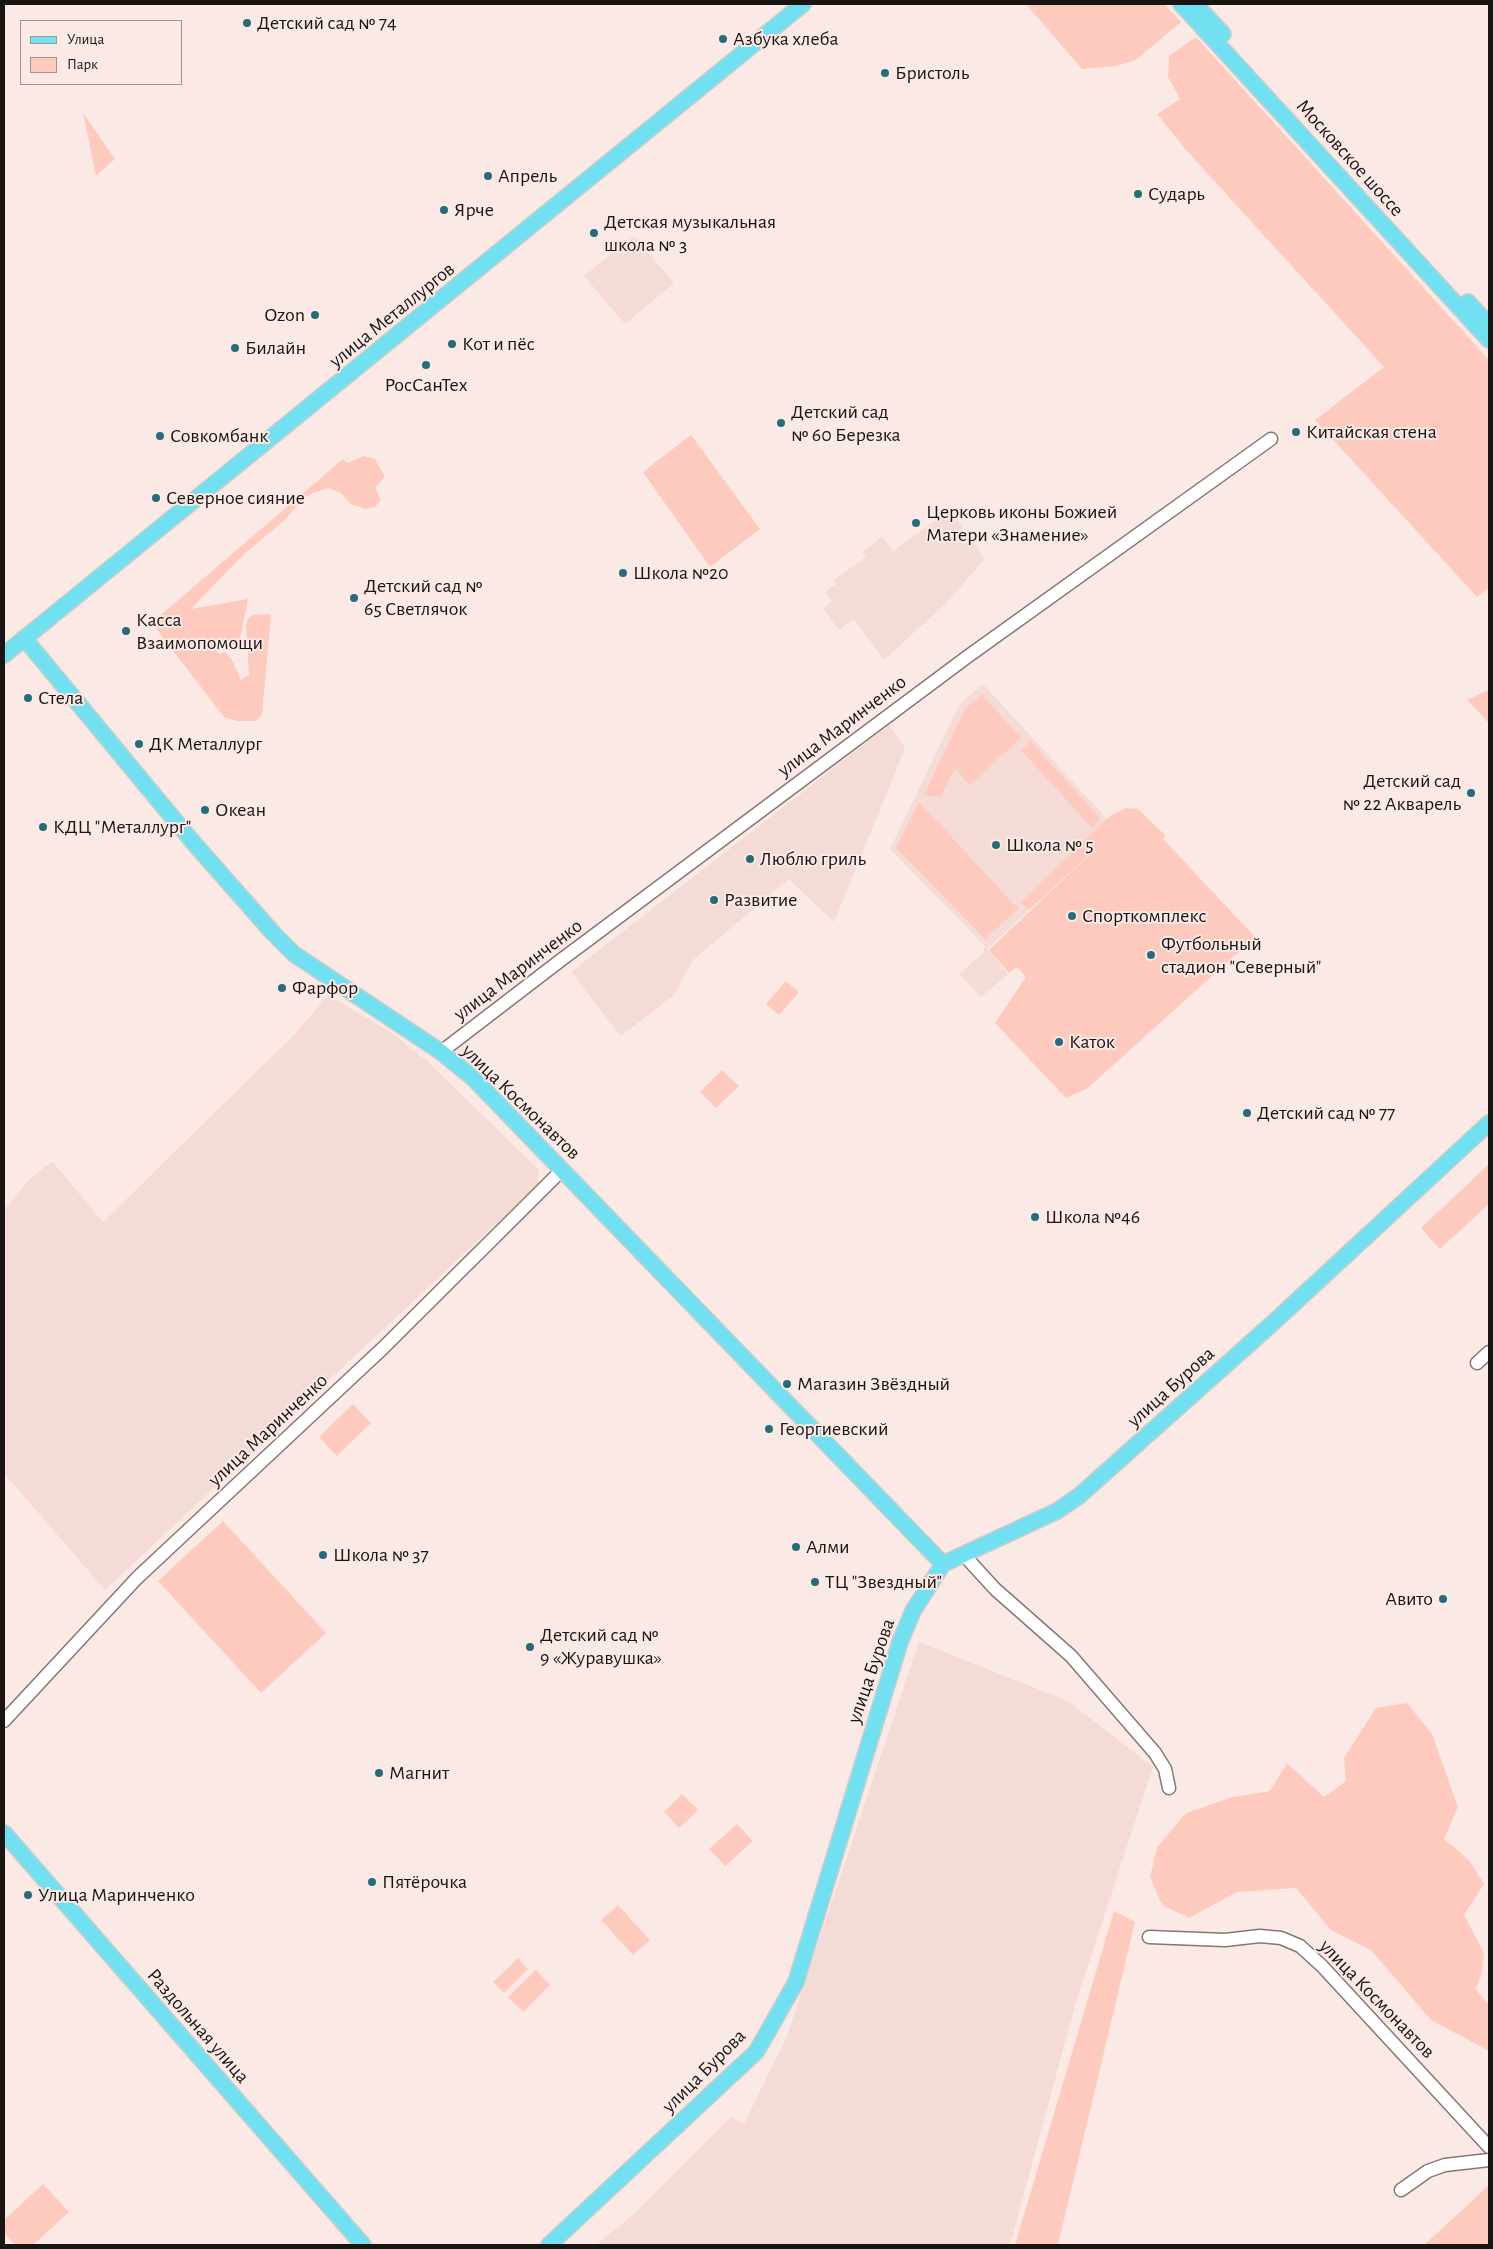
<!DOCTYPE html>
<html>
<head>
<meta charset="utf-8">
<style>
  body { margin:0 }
  #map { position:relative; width:1493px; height:2249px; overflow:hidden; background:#fae9e5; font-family:"Alegreya Sans",sans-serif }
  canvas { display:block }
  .frame { position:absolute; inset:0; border:5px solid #1a1513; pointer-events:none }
  .legend { position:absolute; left:20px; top:20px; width:162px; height:65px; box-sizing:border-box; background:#fae9e5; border:1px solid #a09491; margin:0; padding:6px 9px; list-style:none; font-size:15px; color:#1a1513 }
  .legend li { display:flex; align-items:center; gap:10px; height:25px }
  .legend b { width:25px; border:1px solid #a09491 }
</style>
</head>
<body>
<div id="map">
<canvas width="1493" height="2249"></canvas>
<div class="frame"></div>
<ul class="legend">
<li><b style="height:6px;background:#71e0f0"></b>Улица</li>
<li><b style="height:14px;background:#ffcabe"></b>Парк</li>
</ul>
</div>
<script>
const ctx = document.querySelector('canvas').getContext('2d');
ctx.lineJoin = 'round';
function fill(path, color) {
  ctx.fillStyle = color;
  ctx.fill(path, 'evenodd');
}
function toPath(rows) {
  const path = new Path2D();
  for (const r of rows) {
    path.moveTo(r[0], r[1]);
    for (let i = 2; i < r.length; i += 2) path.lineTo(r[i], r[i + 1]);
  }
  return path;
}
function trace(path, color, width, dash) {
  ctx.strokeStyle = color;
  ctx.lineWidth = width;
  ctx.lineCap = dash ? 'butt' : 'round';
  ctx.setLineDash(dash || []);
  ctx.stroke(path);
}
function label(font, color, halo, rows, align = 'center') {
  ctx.font = font + ' "Alegreya Sans",sans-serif';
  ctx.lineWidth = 4;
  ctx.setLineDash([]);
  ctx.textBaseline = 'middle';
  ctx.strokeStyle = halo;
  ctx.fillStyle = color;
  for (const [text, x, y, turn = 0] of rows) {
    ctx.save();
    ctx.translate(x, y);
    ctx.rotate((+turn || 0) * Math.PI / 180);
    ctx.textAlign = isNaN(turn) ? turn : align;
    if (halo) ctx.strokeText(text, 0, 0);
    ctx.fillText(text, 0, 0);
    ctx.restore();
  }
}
fill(toPath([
  [634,236,674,283,625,324,584,276],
  [950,510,985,559,944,605,884,660,854,619,839,630,823,608,832,602,825,592,836,584,834,580,866,557,862,552,882,537,893,551],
  [983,684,1116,829,987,949,1008,974,981,997,959,974,983,953,985,946,890,849,960,704],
  [889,725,905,748,834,922,789,879,693,960,674,995,621,1036,571,972],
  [328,995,390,1032,427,1061,539,1170,538,1184,105,1590,4,1473,4,1210,28,1181,52,1161,103,1222,296,1033],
  [919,1642,1068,1701,1153,1767,1076,2002,1010,2245,596,2245,634,2214,731,2117,744,2124,787,2036]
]), '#f4dbd5');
fill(toPath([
  [1026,4,1164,4,1181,22,1136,60,1116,66,1082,69],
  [1196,37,1489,360,1489,587,1477,597,1315,420,1384,367,1186,150,1157,114,1180,99,1168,77,1169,56],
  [83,113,115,159,96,176],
  [691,435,760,529,710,567,643,472],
  [364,456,375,459,385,477,375,488,381,500,375,507,365,509,351,504,341,493,328,488,312,493,300,502,285,520,244,554,191,609,248,599,239,644,210,646,220,654,225,652,231,658,241,680,249,675,246,625,249,617,254,615,271,614,262,715,255,721,237,721,224,717,157,630,156,619,343,459,348,463],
  [1489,690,1489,723,1467,700],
  [982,695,1021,738,969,785,955,768,940,797,924,795,965,709],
  [1030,741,1101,819,1092,828,1021,750],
  [919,802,1018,909,985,939,896,848],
  [1126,808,1138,809,1166,836,1163,839,1255,937,1088,1088,1066,1098,995,1023,1026,977,1017,967,1009,973,989,950,1105,840,1029,910,1021,902,1110,816],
  [786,981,799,992,779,1015,766,1004],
  [722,1070,739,1086,716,1108,700,1092],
  [1489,1164,1489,1204,1440,1249,1421,1228],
  [353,1404,371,1423,337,1456,319,1437],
  [223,1521,326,1633,261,1693,158,1581],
  [1407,1703,1432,1734,1458,1807,1444,1839,1469,1860,1484,1884,1464,1915,1484,1953,1481,1976,1476,1989,1489,2006,1489,2051,1431,2020,1371,1950,1331,1930,1296,1888,1237,1892,1189,1918,1162,1905,1150,1877,1157,1847,1186,1813,1233,1797,1270,1791,1287,1763,1324,1797,1346,1781,1344,1758,1376,1708],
  [682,1794,698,1810,679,1828,664,1812],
  [737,1824,753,1841,725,1866,709,1849],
  [618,1905,650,1940,633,1955,601,1920],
  [1114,1911,1135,1922,1058,2245,1015,2245],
  [518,1958,528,1969,504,1993,493,1982],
  [536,1970,550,1985,523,2012,508,1997],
  [43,2184,69,2212,33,2245,15,2245,4,2233,4,2220],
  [1489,2185,1489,2245,1424,2245,1459,2213]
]), '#ffcabe');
const minor = toPath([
  [441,1052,561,960,967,657,1271,439],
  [1477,1363,1489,1352],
  [963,1554,995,1589,1071,1656,1155,1753,1165,1769,1169,1788],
  [4,1721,137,1578,383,1348,562,1170],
  [1149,1937,1225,1940,1260,1936,1281,1938,1300,1946,1322,1966,1489,2147],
  [1401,2190,1428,2171,1445,2165,1489,2160]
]);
const major = toPath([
  [1181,4,1489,340],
  [1195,4,1223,34],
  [1468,302,1489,325],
  [24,638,192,841,273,933,294,954,441,1052,473,1078,943,1564],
  [4,655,803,4],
  [4,1833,363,2245],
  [549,2245,756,2052,762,2042,796,1982,900,1642,913,1611,943,1564,1057,1511,1079,1496,1275,1321,1489,1123]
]);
trace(minor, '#867774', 15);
trace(major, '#cdcccb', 18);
trace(minor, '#fff', 12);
trace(major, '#71e0f0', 15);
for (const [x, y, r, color] of [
  [247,23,5,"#246c79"],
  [723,39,5,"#246c79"],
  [885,73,5,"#246c79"],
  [488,176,5,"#246c79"],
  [1138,194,5,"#246c79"],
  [444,210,5,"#246c79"],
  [594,233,5,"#246c79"],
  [315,315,5,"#246c79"],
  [452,344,5,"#246c79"],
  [235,348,5,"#246c79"],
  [426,365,5,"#246c79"],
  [781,423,5,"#246c79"],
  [1296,432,5,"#246c79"],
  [160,436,5,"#246c79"],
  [156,498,5,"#246c79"],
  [916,523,5,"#246c79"],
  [623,573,5,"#246c79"],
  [354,598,5,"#246c79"],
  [126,631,5,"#246c79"],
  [28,698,5,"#246c79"],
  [139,744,5,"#246c79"],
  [1471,793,5,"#246c79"],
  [205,810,5,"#246c79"],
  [43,827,5,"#246c79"],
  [996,845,5,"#246c79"],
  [750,859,5,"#246c79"],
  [714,900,5,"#246c79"],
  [1072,916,5,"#246c79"],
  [1151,955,5,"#246c79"],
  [282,988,5,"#246c79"],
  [1059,1042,5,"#246c79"],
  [1247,1113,5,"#246c79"],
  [1035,1217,5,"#246c79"],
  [787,1384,5,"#246c79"],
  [769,1429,5,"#246c79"],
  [796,1547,5,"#246c79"],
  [323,1555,5,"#246c79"],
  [815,1582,5,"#246c79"],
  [1443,1599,5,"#246c79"],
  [530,1647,5,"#246c79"],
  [379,1773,5,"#246c79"],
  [372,1882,5,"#246c79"],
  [28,1895,5,"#246c79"]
]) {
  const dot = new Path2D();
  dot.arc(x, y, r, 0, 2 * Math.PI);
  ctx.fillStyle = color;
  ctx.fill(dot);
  trace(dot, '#fae9e5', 2);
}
label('20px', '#1a1513', '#fae9e5', [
  ["Детский сад № 74",257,23],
  ["Азбука хлеба",733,39],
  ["Бристоль",895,73],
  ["Апрель",498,176],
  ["Сударь",1148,194],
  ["Ярче",454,210],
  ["Детская музыкальная",604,222],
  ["школа № 3",604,245],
  ["Ozon",305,315,"right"],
  ["Кот и пёс",462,344],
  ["Билайн",245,348],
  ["РосСанТех",426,385,"center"],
  ["Детский сад",791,412],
  ["№ 60 Березка",791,435],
  ["Китайская стена",1306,432],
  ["Совкомбанк",170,436],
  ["Северное сияние",166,498],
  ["Церковь иконы Божией",926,512],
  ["Матери «Знамение»",926,535],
  ["Школа №20",633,573],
  ["Детский сад №",364,586],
  ["65 Светлячок",364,609],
  ["Касса",136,620],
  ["Взаимопомощи",136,643],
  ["Стела",38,698],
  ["ДК Металлург",149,744],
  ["Детский сад",1461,781,"right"],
  ["№ 22 Акварель",1461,804,"right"],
  ["Океан",215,810],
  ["КДЦ \"Металлург\"",53,827],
  ["Школа № 5",1006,845],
  ["Люблю гриль",760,859],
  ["Развитие",724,900],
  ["Спорткомплекс",1082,916],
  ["Футбольный",1161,944],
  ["стадион \"Северный\"",1161,967],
  ["Фарфор",292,988],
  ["Каток",1069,1042],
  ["Детский сад № 77",1257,1113],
  ["Школа №46",1045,1217],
  ["Магазин Звёздный",797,1384],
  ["Георгиевский",779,1429],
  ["Алми",806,1547],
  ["Школа № 37",333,1555],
  ["ТЦ \"Звездный\"",825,1582],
  ["Авито",1433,1599,"right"],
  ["Детский сад №",540,1635],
  ["9 «Журавушка»",540,1658],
  ["Магнит",389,1773],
  ["Пятёрочка",382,1882],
  ["Улица Маринченко",38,1895]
], 'left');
label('20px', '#1a1513', '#fae9e5', [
  ["Московское шоссе",1350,158,48],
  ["улица Металлургов",392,315,-39],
  ["улица Маринченко",842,726,-37],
  ["улица Маринченко",518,970,-37],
  ["улица Космонавтов",521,1102,44],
  ["улица Бурова",1171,1387,-42],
  ["улица Маринченко",268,1430,-43],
  ["улица Бурова",871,1671,-71],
  ["улица Космонавтов",1377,1999,46],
  ["Раздольная улица",198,2026,49],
  ["улица Бурова",704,2071,-45]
]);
</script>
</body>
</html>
